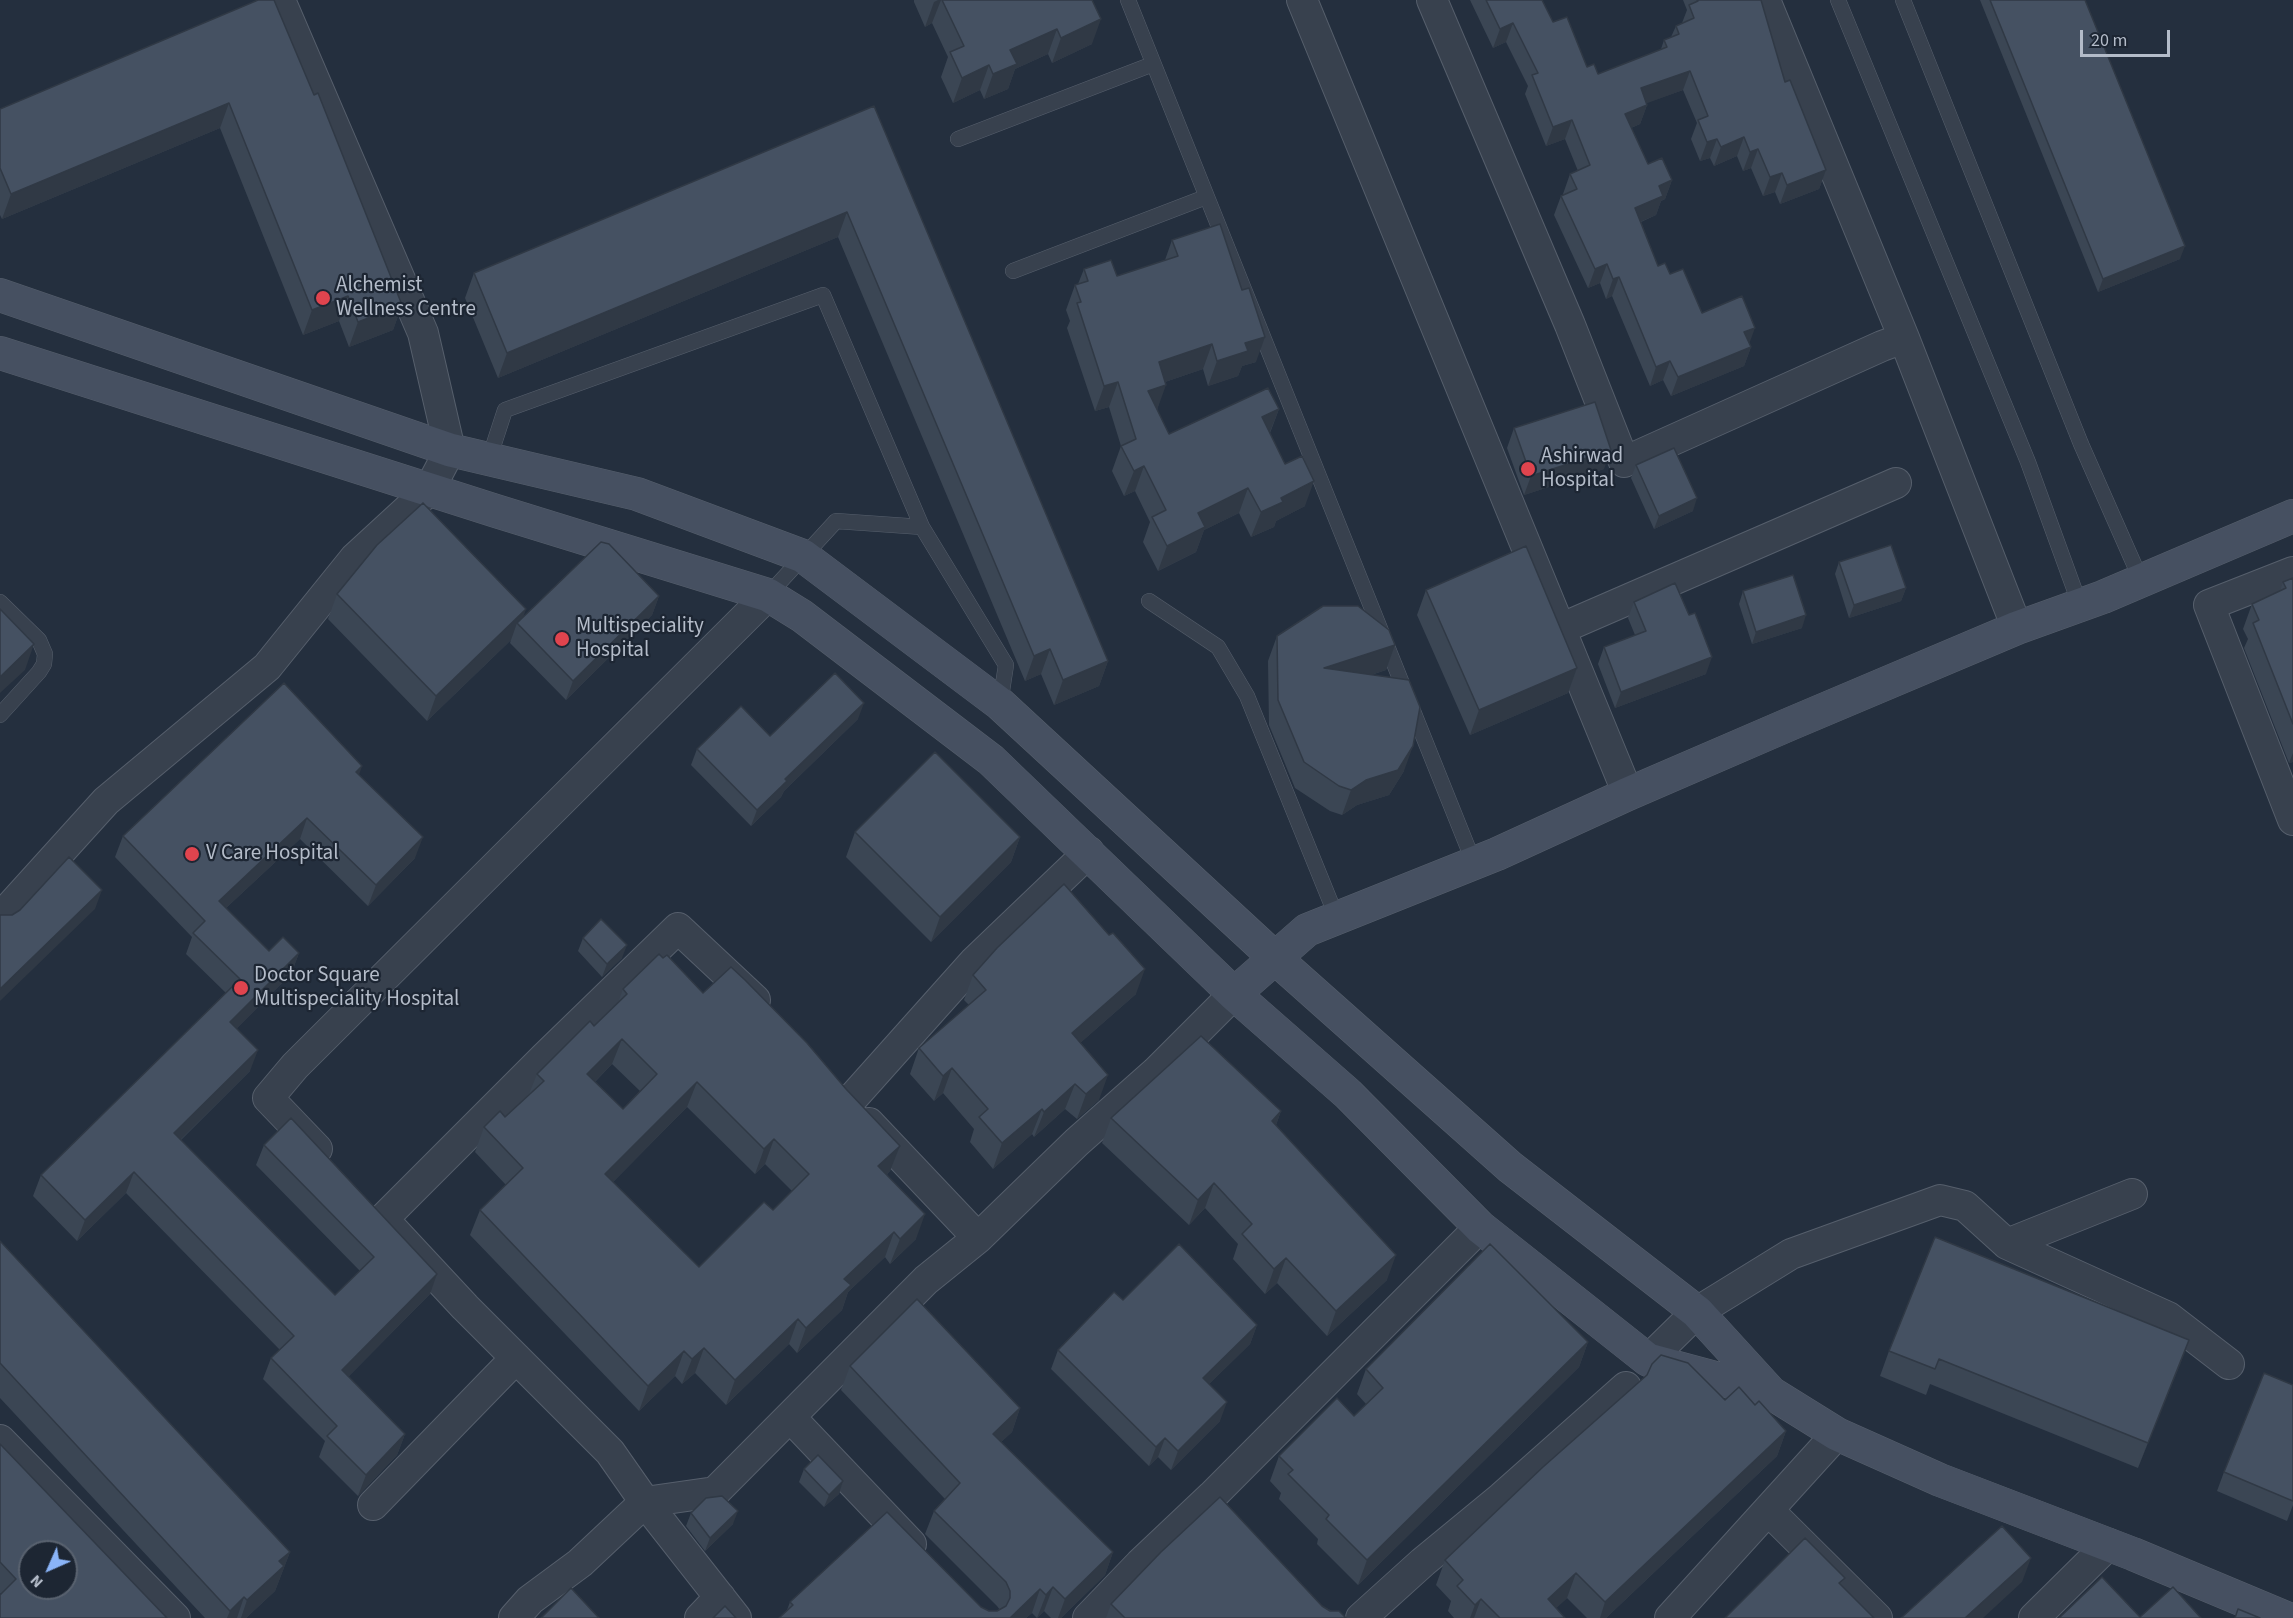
<!DOCTYPE html>
<html>
<head>
<meta charset="utf-8">
<style>
  body { margin:0 }
  #map { position:relative; width:2293px; height:1618px; overflow:hidden; background:#242f3e; font-family:"Source Sans 3",sans-serif }
  canvas { display:block }
  .north { position:absolute; left:18px; top:1540px; width:60px; height:60px; box-sizing:border-box; background:#1d2633; border:2px solid #59626f; border-radius:50%; rotate:225deg; font-size:16px; font-weight:700; line-height:24px; text-align:center; color:#b4bcc9 }
  .north::after { content:''; display:block; margin:auto; width:21px; height:27px; background:#8ab4f8; clip-path:polygon(50% 0,100% 100%,50% 72%,0 100%) }
  .scale { position:absolute; left:2080px; top:30px; width:90px; height:27px; box-sizing:border-box; border:3px solid #b4bcc9; border-top:0; padding-left:8px; font-size:18px; line-height:21px; white-space:nowrap; color:#b4bcc9; -webkit-text-stroke:4px #1d2633; paint-order:stroke }
</style>
</head>
<body>
<div id="map">
<canvas width="2293" height="1618"></canvas>
<div class="north">N</div>
<div class="scale">20 m</div>
</div>
<script>
const ctx = document.querySelector('canvas').getContext('2d');
ctx.lineJoin = 'round';
function toPath(rows) {
  const path = new Path2D();
  for (const r of rows) {
    path.moveTo(r[0], r[1]);
    for (let i = 2; i < r.length; i += 2) path.lineTo(r[i], r[i + 1]);
  }
  return path;
}
function trace(path, color, width, dash) {
  ctx.strokeStyle = color;
  ctx.lineWidth = width;
  ctx.lineCap = dash ? 'butt' : 'round';
  ctx.setLineDash(dash || []);
  ctx.stroke(path);
}
function fill(path, color) {
  ctx.fillStyle = color;
  ctx.fill(path, 'evenodd');
}
function label(font, color, halo, rows, align = 'center') {
  ctx.font = font + ' "Source Sans 3",sans-serif';
  ctx.lineWidth = 4.5;
  ctx.setLineDash([]);
  ctx.textBaseline = 'middle';
  ctx.strokeStyle = halo;
  ctx.fillStyle = color;
  for (const [text, x, y, turn = 0] of rows) {
    ctx.save();
    ctx.translate(x, y);
    ctx.rotate((+turn || 0) * Math.PI / 180);
    ctx.textAlign = isNaN(turn) ? turn : align;
    if (halo) ctx.strokeText(text, 0, 0);
    ctx.fillText(text, 0, 0);
    ctx.restore();
  }
}
const lane = toPath([
  [1128,0,1474,863],
  [1838,0,2028,462,2080,605],
  [1903,0,2081,444,2141,580],
  [958,139,1153,64],
  [1013,271,1206,197],
  [489,459,505,410,823,295,922,527,1006,665,1000,704],
  [768,595,836,521,922,527],
  [1149,601,1218,647,1247,696,1337,918],
  [0,602,39,640,45,654,44,664,39,672,0,715]
]);
const street = toPath([
  [1302,0,1628,794],
  [1432,0,1570,325,1624,462,1882,346,1904,338,2017,628],
  [1765,0,1904,338],
  [2293,572,2209,605,2293,820],
  [1560,629,1896,483],
  [0,918,106,801,267,667,355,558,429,490,450,450,423,333,280,0],
  [755,1000,678,928,544,1058,383,1219,465,1307,610,1452,645,1502,715,1492,926,1280,978,1238,1077,1142,1156,1072,1234,994],
  [849,1102,975,961,1089,852],
  [869,1123,978,1238],
  [317,1149,268,1098,295,1066,768,595],
  [2132,1194,2007,1244,2168,1317,2229,1364],
  [1648,1360,1697,1312,1791,1254,1940,1200,1965,1206,2007,1244],
  [790,1417,911,1544],
  [0,1440,175,1618],
  [373,1505,516,1358],
  [1768,1510,1877,1618],
  [514,1618,530,1600,580,1563,645,1502,736,1618],
  [700,1618,720,1597],
  [1088,1618,1140,1564,1212,1496,1480,1227],
  [1361,1618,1423,1562,1502,1497,1626,1387],
  [1670,1618,1837,1434],
  [2034,1618,2109,1544]
]);
const secondary = toPath([
  [0,295,450,450,637,494,803,556,1000,704,1275,958,1510,1167,1697,1312,1771,1393,1837,1434,1940,1480,2133,1554,2286,1618],
  [0,353,496,511,768,595,802,616,991,760,1234,994,1348,1094,1480,1227,1648,1360,1771,1393],
  [1234,994,1307,930,1497,854,1628,794,1790,724,2017,628,2103,597,2293,516]
]);
trace(lane, '#565f6c', 16);
trace(street, '#565f6c', 32);
trace(secondary, '#565f6c', 34);
trace(lane, '#38414e', 15);
trace(street, '#38414e', 30);
trace(secondary, '#465061', 33);
fill(toPath([
  [258,0,402,305,393,330,349,347,339,321,303,335,220,128,2,219,0,215,0,109],
  [914,0,1092,0,1092,44,1052,63,1048,54,1015,69,1008,89,984,99,980,90,953,103,941,77,948,57,932,23,925,27,914,2],
  [1470,0,1542,0,1553,22,1587,67,1598,74,1661,49,1664,40,1671,37,1676,26,1682,23,1687,10,1683,0,1761,0,1785,82,1826,170,1819,189,1780,204,1775,192,1763,196,1751,168,1743,171,1737,156,1714,166,1710,158,1700,161,1691,139,1697,123,1683,90,1646,103,1647,105,1640,124,1631,128,1648,164,1672,180,1665,199,1661,201,1656,215,1641,222,1658,266,1670,274,1702,313,1749,344,1751,347,1744,366,1671,396,1663,380,1650,386,1612,296,1606,299,1600,283,1588,288,1554,215,1561,196,1563,195,1563,194,1570,174,1578,171,1565,139,1546,146,1525,94,1528,86,1506,42,1493,48],
  [1980,0,2085,0,2180,259,2098,292],
  [874,106,1108,661,1099,686,1054,705,1041,674,1025,681,838,237,498,378,465,298,474,273],
  [1172,240,1256,362,1242,366,1238,376,1208,386,1203,369,1165,382,1157,410,1169,434,1279,409,1270,433,1305,506,1276,521,1274,527,1251,537,1239,513,1204,530,1196,552,1158,571,1143,542,1150,522,1135,491,1124,496,1112,471,1121,446,1109,407,1095,411,1067,328,1070,321,1066,310,1075,285,1078,284,1084,269,1117,276,1165,260],
  [1514,428,1604,469,1524,495,1507,448],
  [1636,465,1693,511,1654,529,1631,478],
  [1839,562,1906,588,1901,601,1849,618,1835,574],
  [2293,578,2293,762,2289,763,2244,648,2248,639,2243,629,2252,604,2280,591,2283,582],
  [1426,590,1577,668,1568,693,1470,735,1417,615],
  [1743,591,1802,628,1752,644,1739,604],
  [337,594,523,617,659,596,652,615,566,700,510,643,511,640,427,721,328,619],
  [1634,602,1706,674,1615,708,1598,664,1604,647,1635,635,1628,618],
  [1277,636,1395,645,1386,670,1371,675,1404,771,1389,795,1357,805,1342,815,1330,811,1295,788,1269,725,1268,661],
  [858,719,784,791,781,797,751,826,691,765,697,749],
  [359,775,415,858,368,906,300,839,226,908,269,951,299,953,291,974,236,1029,250,1071,181,1140,335,1295,360,1271,256,1165,264,1145,430,1294,348,1377,405,1434,397,1455,358,1496,319,1457,325,1441,263,1379,271,1358,280,1350,126,1193,77,1241,33,1196,41,1175,226,993,186,954,192,937,115,857,123,836],
  [855,832,1020,837,1011,862,931,942,846,857],
  [1109,935,1136,994,1080,1043,1099,1100,1077,1119,1065,1109,1034,1137,1032,1134,993,1169,970,1142,974,1129,943,1093,934,1101,910,1074,919,1048,969,1005,964,1000,973,975],
  [583,938,622,958,602,977,578,951],
  [663,958,703,993,846,1089,900,1146,890,1171,887,1174,916,1239,890,1264,885,1257,848,1292,842,1310,797,1353,789,1344,726,1405,695,1373,682,1384,675,1376,639,1411,470,1235,480,1210,506,1185,475,1152,484,1127,505,1117,529,1094,537,1074,594,1026,618,1003,623,989],
  [612,1064,640,1091,623,1109,595,1082],
  [687,1107,755,1174,765,1164,792,1191,773,1210,699,1267,613,1182],
  [1281,1111,1276,1125,1387,1280,1327,1336,1277,1283,1265,1294,1233,1259,1238,1244,1205,1208,1189,1225,1102,1143,1111,1118],
  [0,1241,290,1552,275,1591,246,1618,205,1618,0,1398],
  [1123,1300,1257,1325,1250,1344,1209,1384,1220,1421,1171,1470,1158,1457,1149,1466,1051,1369,1058,1350],
  [2189,1340,2138,1468,1930,1384,1926,1395,1880,1376,1889,1351],
  [1588,1342,1579,1367,1358,1585,1317,1544,1318,1539,1279,1499,1281,1493,1270,1481,1279,1456,1354,1416,1366,1404,1357,1394,1366,1369],
  [850,1366,1020,1408,1012,1432,1001,1442,1113,1552,1105,1575,1061,1618,1051,1618,1044,1611,1037,1618,1032,1613,1026,1618,779,1618,787,1610,790,1602,981,1607,989,1611,997,1611,1000,1610,997,1606,925,1534,934,1511,945,1499,841,1390],
  [2293,1385,2293,1505,2287,1521,2217,1491,2224,1472],
  [1725,1400,1755,1405,1786,1431,1777,1456,1606,1618,1587,1618,1567,1598,1556,1608,1565,1618,1454,1618,1448,1611,1451,1601,1436,1585,1445,1560],
  [0,1444,167,1618,1,1594,0,1593],
  [804,1469,843,1481,839,1494,824,1507,799,1482],
  [691,1513,733,1524,705,1551,686,1526],
  [1111,1604,1322,1606,1346,1618,1106,1618]
]), '#3b4654');
fill(toPath([
  [938,0,941,0,932,23,925,27,934,2],
  [1101,19,1092,44,1052,63,1061,38],
  [1513,23,1506,42,1493,48,1500,29],
  [1057,29,1048,54,1015,69,1008,89,984,99,993,74,1010,50],
  [989,65,980,90,953,103,962,78],
  [1690,71,1683,90,1634,108,1641,88],
  [229,103,220,128,2,219,11,194],
  [1647,105,1640,124,1618,133,1625,114],
  [1572,120,1565,139,1546,146,1553,127],
  [1744,137,1737,156,1714,166,1721,147],
  [1717,139,1710,158,1700,161,1707,142],
  [1758,149,1751,168,1743,171,1750,152],
  [1826,170,1819,189,1780,204,1787,185],
  [1782,173,1775,192,1763,196,1770,177],
  [1672,180,1665,199,1661,201,1656,215,1628,227,1635,208,1659,186],
  [847,212,838,237,498,378,507,353],
  [2185,246,2180,259,2098,292,2103,279],
  [1607,264,1600,283,1588,288,1595,269],
  [1619,277,1612,296,1606,299,1613,279],
  [348,296,339,321,303,335,312,310],
  [402,305,393,330,349,347,358,322],
  [1755,328,1748,347,1744,332],
  [1265,337,1256,362,1242,366,1238,376,1208,386,1217,361,1245,343],
  [1212,344,1203,369,1150,387,1159,362],
  [1751,347,1744,366,1671,396,1678,377],
  [1670,361,1663,380,1650,386,1656,367],
  [1118,382,1109,407,1095,411,1104,386],
  [1166,385,1157,410,1148,391],
  [1279,409,1269,434,1262,417],
  [1611,450,1604,469,1524,495,1531,476],
  [1144,466,1135,491,1124,496,1134,471],
  [1314,481,1305,506,1276,521,1274,527,1251,537,1261,512,1281,498],
  [1248,488,1239,513,1204,530,1196,552,1158,571,1167,546,1198,513],
  [1697,498,1693,511,1654,529,1659,516],
  [1906,588,1901,601,1849,618,1854,605],
  [659,596,652,615,566,700,573,681],
  [526,609,520,627,517,623,511,640,427,721,436,696],
  [1806,615,1802,628,1752,644,1756,632],
  [34,644,25,670,0,693,0,677],
  [1395,645,1386,670,1315,693,1324,668],
  [1050,649,1041,674,1025,681,1034,656],
  [1712,657,1706,674,1615,708,1621,692],
  [1108,661,1099,686,1054,705,1063,680],
  [1577,668,1568,693,1470,735,1479,710],
  [864,703,858,719,784,791,781,797,751,826,757,810,785,779],
  [1413,746,1404,771,1389,795,1357,805,1342,815,1351,790],
  [2293,753,2293,762,2289,763],
  [362,766,355,787,356,772],
  [307,818,300,839,211,922,219,901],
  [423,837,415,858,368,906,376,885],
  [1020,837,1011,862,931,942,940,917],
  [102,890,95,909,0,1001,0,989],
  [627,945,622,958,602,977,607,964],
  [299,953,291,974,222,1043,230,1022],
  [1145,969,1136,994,1063,1058,1072,1033],
  [622,1039,612,1064,578,1099,587,1074],
  [258,1050,250,1071,166,1154,174,1133],
  [952,1068,943,1093,934,1101,943,1076],
  [1108,1075,1099,1100,1077,1119,1086,1094],
  [697,1082,687,1107,596,1199,605,1174],
  [1075,1084,1065,1109,1034,1137,1044,1112],
  [1042,1109,1032,1134,993,1169,1002,1143],
  [1281,1111,1272,1136,1272,1121],
  [774,1139,765,1164,755,1174,764,1149],
  [900,1146,890,1171,869,1191,878,1166],
  [134,1172,126,1193,77,1241,85,1220],
  [1214,1183,1205,1208,1189,1225,1198,1200],
  [925,1214,916,1239,890,1264,900,1239],
  [894,1232,885,1257,848,1292,842,1310,797,1353,806,1328,844,1279],
  [1396,1255,1387,1280,1327,1336,1336,1311],
  [1286,1258,1277,1283,1265,1294,1274,1269],
  [437,1274,430,1294,334,1391,342,1370],
  [798,1319,789,1344,726,1405,735,1380],
  [1257,1325,1250,1344,1196,1397,1203,1378],
  [2189,1340,2180,1365,2138,1468,2148,1443],
  [1588,1342,1579,1367,1358,1585,1367,1560],
  [704,1348,695,1373,682,1384,692,1359],
  [684,1351,675,1376,639,1411,648,1386],
  [1227,1402,1220,1421,1171,1470,1178,1451],
  [1020,1408,1012,1432,985,1457,993,1434],
  [1786,1431,1777,1456,1606,1618,1600,1618,1605,1602],
  [405,1434,397,1455,358,1496,366,1475],
  [1165,1438,1158,1457,1149,1466,1156,1447],
  [843,1481,839,1494,824,1507,829,1495],
  [738,1511,733,1524,705,1551,710,1538],
  [290,1552,275,1591,246,1618,241,1618,247,1600,279,1561],
  [1113,1552,1105,1575,1061,1618,1058,1618,1065,1599],
  [2031,1558,2022,1582,1983,1618,1965,1618],
  [1576,1573,1567,1598,1546,1618,1548,1599],
  [1053,1587,1044,1611,1037,1618,1046,1595],
  [1040,1589,1032,1613,1026,1618,1010,1618],
  [244,1597,237,1618,227,1618,230,1611],
  [1481,1599,1474,1618,1470,1618,1475,1605]
]), '#303945');
const building = toPath([
  [258,0,274,0,314,95,318,93,402,305,358,322,348,296,312,310,229,103,11,194,0,168,0,109,258,0],
  [942,0,1092,0,1101,19,1061,38,1057,29,1010,50,1017,64,993,74,989,65,962,78,950,52,964,46,942,0],
  [1486,0,1542,0,1553,22,1567,17,1587,67,1594,64,1598,74,1667,47,1664,40,1679,34,1676,26,1694,18,1689,5,1698,1,1697,0,1761,0,1785,82,1790,80,1826,170,1787,185,1782,173,1770,177,1758,149,1750,152,1744,137,1721,147,1717,139,1707,142,1698,120,1708,116,1690,71,1641,88,1647,105,1625,114,1648,164,1662,158,1672,180,1659,186,1663,196,1635,208,1658,266,1665,263,1670,274,1683,269,1702,313,1742,296,1755,328,1744,332,1751,347,1678,377,1670,361,1656,367,1619,277,1613,279,1607,264,1595,269,1561,196,1577,189,1570,174,1590,165,1572,120,1553,127,1532,75,1538,73,1513,23,1500,29,1486,0],
  [1990,0,2085,0,2185,246,2103,279,1990,0],
  [874,106,1108,661,1063,680,1050,649,1034,656,847,212,507,353,474,273,874,106],
  [1220,224,1242,290,1249,288,1265,337,1245,343,1248,351,1217,361,1212,344,1159,362,1166,385,1148,391,1169,434,1268,388,1279,409,1262,417,1285,464,1302,456,1314,481,1281,498,1283,502,1261,512,1248,488,1198,513,1205,527,1167,546,1152,517,1166,510,1144,466,1134,471,1121,446,1136,439,1118,382,1104,386,1077,303,1081,302,1075,285,1088,281,1084,269,1111,260,1117,276,1178,256,1172,240,1220,224],
  [1595,402,1611,450,1531,476,1514,428,1595,402],
  [1674,448,1697,498,1659,516,1636,465,1674,448],
  [423,503,526,609,436,696,337,594,377,545,423,503],
  [601,542,609,544,659,596,573,681,517,623,601,542],
  [1891,545,1906,588,1854,605,1839,562,1891,545],
  [1526,546,1577,668,1479,710,1426,590,1526,546],
  [1793,575,1806,615,1756,632,1743,591,1793,575],
  [2293,578,2293,724,2253,623,2259,620,2252,604,2286,588,2283,582,2293,578],
  [1675,583,1689,615,1695,613,1712,657,1621,692,1604,647,1646,631,1634,602,1675,583],
  [1323,606,1358,606,1389,630,1395,645,1324,668,1409,680,1420,707,1413,746,1398,770,1366,780,1351,790,1339,786,1304,762,1278,700,1277,636,1323,606],
  [0,609,34,644,0,677,0,609],
  [835,673,864,703,785,779,787,781,757,810,697,749,741,706,770,736,835,673],
  [284,683,362,766,356,772,423,837,376,885,307,818,219,901,269,951,283,937,299,953,230,1022,258,1050,174,1133,335,1295,374,1257,264,1145,291,1118,437,1274,342,1370,405,1434,366,1475,327,1436,337,1426,271,1358,294,1336,134,1172,85,1220,41,1175,240,979,193,933,205,921,123,836,284,683],
  [935,752,1020,837,940,917,855,832,935,752],
  [69,857,102,890,0,989,0,915,12,915,20,910,69,857],
  [1064,884,1109,935,1113,933,1145,969,1072,1033,1108,1075,1086,1094,1075,1084,1044,1112,1042,1109,1002,1143,979,1117,988,1109,952,1068,943,1076,919,1048,986,990,973,975,997,948,1064,884],
  [601,919,627,945,607,964,583,938,601,919],
  [659,954,663,958,667,955,703,993,731,967,745,980,807,1043,846,1089,900,1146,878,1166,925,1214,900,1239,894,1232,844,1279,851,1285,806,1328,798,1319,735,1380,704,1348,692,1359,684,1351,648,1386,480,1210,523,1168,484,1127,500,1111,505,1117,544,1081,537,1074,590,1021,594,1026,627,994,623,989,659,954],
  [622,1039,657,1074,623,1109,587,1074,622,1039],
  [697,1082,764,1149,774,1139,809,1174,773,1210,764,1202,699,1267,605,1174,697,1082],
  [1201,1036,1281,1111,1272,1121,1396,1255,1336,1311,1286,1258,1274,1269,1242,1234,1252,1224,1214,1183,1198,1200,1111,1118,1201,1036],
  [1935,1237,2189,1340,2148,1443,1939,1359,1935,1369,1889,1351,1935,1237],
  [0,1241,290,1552,279,1561,284,1566,247,1600,244,1597,230,1611,0,1363,0,1241],
  [1179,1244,1257,1325,1203,1378,1227,1402,1178,1451,1165,1438,1156,1447,1058,1350,1114,1292,1123,1300,1179,1244],
  [1490,1244,1588,1342,1367,1560,1326,1519,1329,1515,1288,1474,1293,1470,1279,1456,1337,1398,1354,1416,1383,1388,1366,1369,1490,1244],
  [917,1299,1020,1408,993,1434,1113,1552,1065,1599,1053,1587,1046,1595,1040,1589,1010,1618,779,1618,793,1605,790,1602,887,1512,981,1607,989,1611,997,1611,1006,1606,1010,1598,1010,1591,1006,1582,934,1511,960,1483,850,1366,917,1299],
  [1661,1355,1688,1363,1725,1400,1739,1387,1755,1405,1759,1401,1786,1431,1605,1602,1576,1573,1548,1599,1565,1618,1500,1618,1481,1599,1475,1605,1457,1586,1463,1580,1445,1560,1543,1467,1647,1375,1652,1364,1661,1355],
  [2264,1373,2293,1385,2293,1501,2224,1472,2264,1373],
  [0,1444,167,1618,0,1618,0,1595,16,1579,0,1562,0,1444],
  [30,1552,66,1552,66,1588,30,1588,30,1552],
  [818,1455,843,1481,829,1495,804,1469,818,1455],
  [722,1496,738,1511,710,1538,691,1513,706,1498,722,1496],
  [1220,1497,1322,1606,1330,1611,1339,1611,1346,1618,1125,1618,1111,1604,1161,1552,1220,1497],
  [2002,1526,2031,1558,1965,1618,1901,1618,2002,1526],
  [1805,1538,1845,1578,1839,1583,1874,1618,1725,1618,1805,1538],
  [2102,1577,2140,1617,2173,1587,2201,1618,2059,1618,2102,1577],
  [571,1588,599,1618,541,1618,571,1588],
  [725,1606,736,1618,713,1618,725,1606],
  [2238,1609,2260,1618,2235,1618,2238,1609]
]);
fill(building, '#455162');
trace(building, '#303945', 1.5);
for (const [x, y, r, color] of [
  [323,298,8,"#e0444e"],
  [1528,469,8,"#e0444e"],
  [562,639,8,"#e0444e"],
  [192,854,8,"#e0444e"],
  [241,988,8,"#e0444e"]
]) {
  const dot = new Path2D();
  dot.arc(x, y, r, 0, 2 * Math.PI);
  ctx.fillStyle = color;
  ctx.fill(dot);
  trace(dot, '#1d2633', 2);
}
label('21px', '#b4bcc9', '#1d2633', [
  ["Alchemist",336,286],
  ["Wellness Centre",336,310],
  ["Ashirwad",1541,457],
  ["Hospital",1541,481],
  ["Multispeciality",576,627],
  ["Hospital",576,651],
  ["V Care Hospital",206,854],
  ["Doctor Square",254,976],
  ["Multispeciality Hospital",254,1000]
], 'left');
</script>
</body>
</html>
